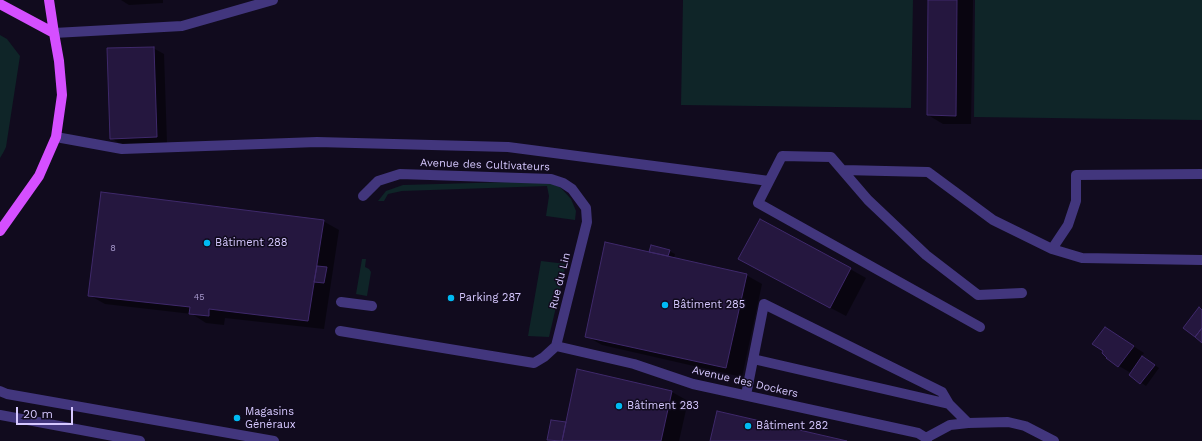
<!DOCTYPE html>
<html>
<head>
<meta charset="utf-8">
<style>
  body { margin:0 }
  #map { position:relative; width:1202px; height:441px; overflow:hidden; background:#110b1e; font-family:"Work Sans",sans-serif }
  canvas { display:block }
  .scale { position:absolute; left:16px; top:407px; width:57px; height:18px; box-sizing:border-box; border:2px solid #d6c8ff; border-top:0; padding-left:5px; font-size:12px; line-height:14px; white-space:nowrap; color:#d6c8ff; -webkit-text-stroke:3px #110b1e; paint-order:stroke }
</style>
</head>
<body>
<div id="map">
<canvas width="1202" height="441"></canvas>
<div class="scale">20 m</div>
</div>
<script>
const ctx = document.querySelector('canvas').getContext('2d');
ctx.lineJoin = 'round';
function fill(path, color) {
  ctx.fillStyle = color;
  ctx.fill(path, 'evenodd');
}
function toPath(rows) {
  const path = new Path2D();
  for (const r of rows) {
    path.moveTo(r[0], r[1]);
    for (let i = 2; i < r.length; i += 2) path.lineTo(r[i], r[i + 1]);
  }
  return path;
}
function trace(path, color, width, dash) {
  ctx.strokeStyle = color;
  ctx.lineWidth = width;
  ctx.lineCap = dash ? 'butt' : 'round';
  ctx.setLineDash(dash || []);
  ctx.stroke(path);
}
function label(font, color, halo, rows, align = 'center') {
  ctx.font = font + ' "Work Sans",sans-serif';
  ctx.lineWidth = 3;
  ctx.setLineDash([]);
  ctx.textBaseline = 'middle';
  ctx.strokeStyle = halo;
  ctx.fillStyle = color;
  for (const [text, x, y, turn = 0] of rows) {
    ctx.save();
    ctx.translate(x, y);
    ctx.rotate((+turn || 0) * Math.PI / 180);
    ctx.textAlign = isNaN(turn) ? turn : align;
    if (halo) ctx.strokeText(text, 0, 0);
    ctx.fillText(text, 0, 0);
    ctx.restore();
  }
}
fill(toPath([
  [683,0,913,0,911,108,681,105],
  [975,0,1202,0,1202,120,974,117],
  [0,35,7,39,20,56,6,147,3,153,0,158],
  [547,181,561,188,571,199,576,211,575,220,546,216,549,196,547,186,402,191,388,194,384,201,378,201,386,191,403,185],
  [362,259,366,259,365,267,369,269,371,272,367,296,356,294],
  [541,261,566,264,549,337,528,336]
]), '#0f2528');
fill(toPath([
  [121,0,163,0,163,3,129,5],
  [929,0,973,0,971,124,943,124,928,115],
  [153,48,164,54,167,143,122,145,111,138],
  [323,221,339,230,324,329,225,318,224,325,206,323,192,314,105,304,89,295],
  [669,251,675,254,674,258,746,275,762,284,742,377,602,345,586,336,650,253],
  [755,268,850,269,866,278,846,316],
  [1116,335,1144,353,1142,356,1159,368,1146,386,1130,375,1131,373,1119,366,1108,358],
  [672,392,688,401,679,441,551,441,548,440,566,424]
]), '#0007');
const building = toPath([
  [928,0,957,0,956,116,927,115,928,0],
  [154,47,157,137,110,139,107,48,154,47],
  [101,192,324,220,308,321,209,309,209,316,189,314,190,307,88,296,101,192],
  [760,219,851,268,830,308,738,259,760,219],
  [605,242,747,274,726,368,585,337,605,242],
  [651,245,670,250,668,256,649,252,651,245],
  [317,266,327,267,324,283,314,282,317,266],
  [1199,307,1202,310,1202,328,1195,337,1183,328,1199,307],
  [1105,327,1134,346,1118,367,1106,358,1107,358,1102,353,1103,351,1092,344,1105,327],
  [1202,328,1202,343,1195,337,1202,328],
  [1142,356,1155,365,1140,384,1129,375,1142,356],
  [577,369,672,391,661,441,562,441,577,369],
  [717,411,847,441,710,441,717,411],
  [551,420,566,422,562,441,547,440,551,420]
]);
fill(building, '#25173f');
trace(building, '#3f296b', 1);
trace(toPath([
  [54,33,182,26,273,0],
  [56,137,122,149,317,142,508,147,769,181],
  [843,170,928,172,993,220,1052,249,1068,225,1076,201,1076,175,1202,174],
  [363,196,378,181,400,174,551,179,563,183,572,189,586,208,587,222,556,346],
  [1052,249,1082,258,1202,260],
  [341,302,372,306],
  [980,327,758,203,782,156,831,157,868,200,926,255,978,295,1022,293],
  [340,331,534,363,544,357,556,346],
  [556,346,634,364,693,384,918,433,926,438,927,441],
  [753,359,949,404],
  [746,395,764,304,942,392,949,404,968,423],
  [926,438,950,425,968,423,1008,422,1025,426,1054,441]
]), '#42367d', 10);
trace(toPath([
  [0,391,7,394,274,441],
  [0,415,140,441]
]), '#42367d', 10);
trace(toPath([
  [0,4,54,33],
  [0,231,39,176,56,137,62,95,59,61,54,33,49,0]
]), '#d54fff', 10);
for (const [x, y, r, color] of [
  [207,243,4,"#00baf3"],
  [451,298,4,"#00baf3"],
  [665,305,4,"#00baf3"],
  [619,406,4,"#00baf3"],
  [237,418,4,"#00baf3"],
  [748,426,4,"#00baf3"]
]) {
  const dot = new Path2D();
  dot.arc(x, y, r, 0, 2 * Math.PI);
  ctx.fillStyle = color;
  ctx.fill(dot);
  trace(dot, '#110b1e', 1.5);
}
label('9px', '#aa9ccf', null, [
  ["8",113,248],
  ["45",199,297]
]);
label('11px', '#d6c8ff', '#110b1e', [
  ["Avenue des Cultivateurs",485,165,2],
  ["Rue du Lin",560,281,-76],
  ["Avenue des Dockers",745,382,13]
]);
label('11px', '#d6c8ff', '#110b1e', [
  ["Bâtiment 288",215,243],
  ["Parking 287",459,298],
  ["Bâtiment 285",673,305],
  ["Bâtiment 283",627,406],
  ["Magasins",245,412],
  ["Généraux",245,425],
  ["Bâtiment 282",756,426]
], 'left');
</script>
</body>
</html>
